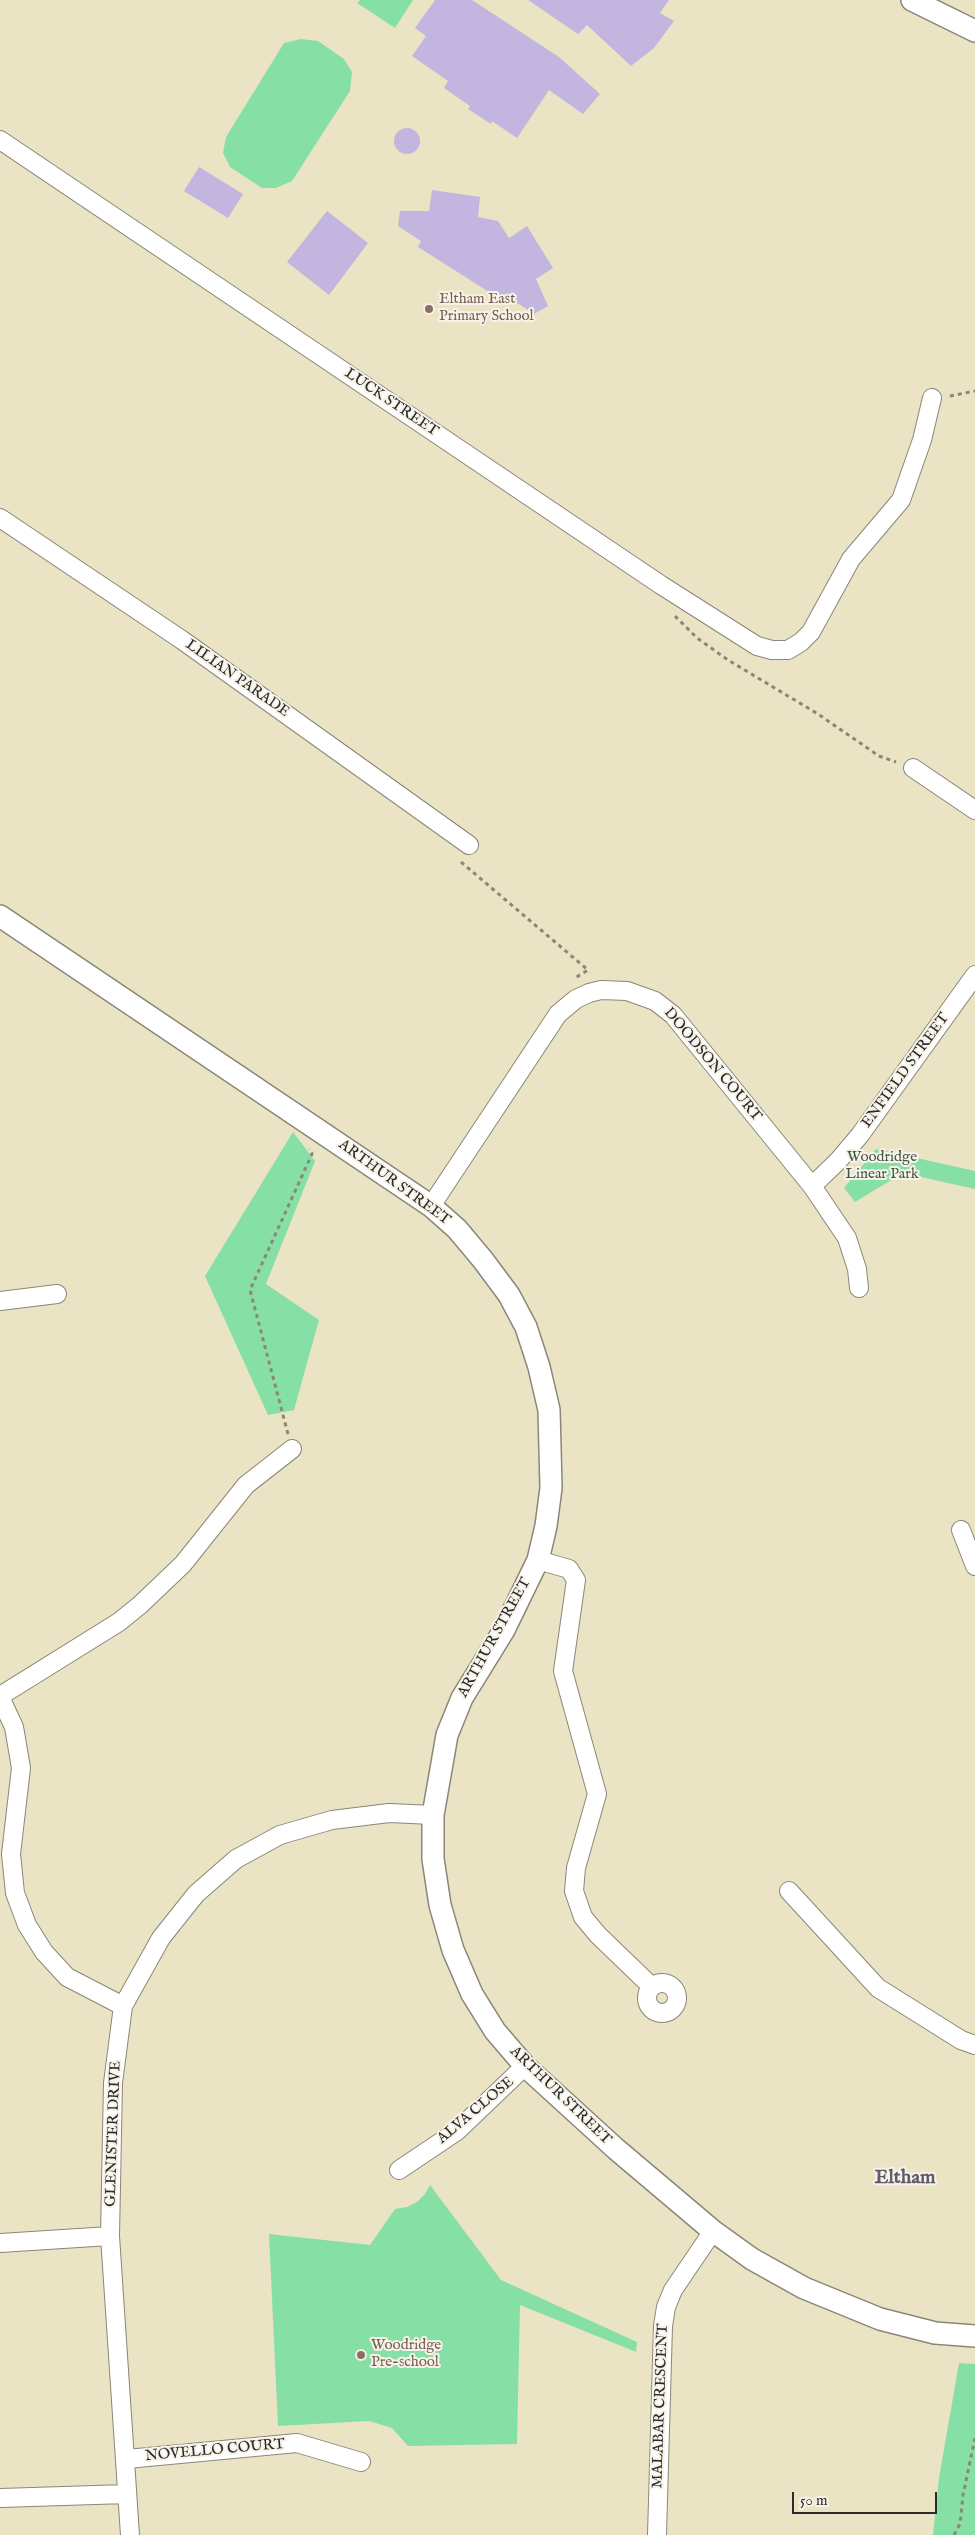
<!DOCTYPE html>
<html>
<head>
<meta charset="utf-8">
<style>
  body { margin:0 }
  #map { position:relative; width:975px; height:2535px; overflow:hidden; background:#eae3c4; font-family:"IM FELL English",serif }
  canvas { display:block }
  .scale { position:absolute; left:792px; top:2492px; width:145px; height:22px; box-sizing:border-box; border:2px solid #2b2b2b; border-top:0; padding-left:6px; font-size:15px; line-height:18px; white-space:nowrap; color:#2b2b2b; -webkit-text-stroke:4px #f7f3e8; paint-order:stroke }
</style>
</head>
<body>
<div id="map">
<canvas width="975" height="2535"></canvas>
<div class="scale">50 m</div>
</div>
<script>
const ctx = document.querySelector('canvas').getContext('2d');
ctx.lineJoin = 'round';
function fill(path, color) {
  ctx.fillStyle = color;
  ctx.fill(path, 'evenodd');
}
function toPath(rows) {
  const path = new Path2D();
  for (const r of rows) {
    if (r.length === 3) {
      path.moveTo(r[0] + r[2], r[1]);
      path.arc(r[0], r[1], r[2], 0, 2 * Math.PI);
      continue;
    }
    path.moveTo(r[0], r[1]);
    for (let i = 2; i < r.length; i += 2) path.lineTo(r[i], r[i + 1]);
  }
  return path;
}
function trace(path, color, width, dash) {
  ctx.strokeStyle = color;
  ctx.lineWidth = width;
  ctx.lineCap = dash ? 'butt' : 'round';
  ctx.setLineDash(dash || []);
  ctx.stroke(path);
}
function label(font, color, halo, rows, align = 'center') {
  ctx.font = font + ' "IM FELL English",serif';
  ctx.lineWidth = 4;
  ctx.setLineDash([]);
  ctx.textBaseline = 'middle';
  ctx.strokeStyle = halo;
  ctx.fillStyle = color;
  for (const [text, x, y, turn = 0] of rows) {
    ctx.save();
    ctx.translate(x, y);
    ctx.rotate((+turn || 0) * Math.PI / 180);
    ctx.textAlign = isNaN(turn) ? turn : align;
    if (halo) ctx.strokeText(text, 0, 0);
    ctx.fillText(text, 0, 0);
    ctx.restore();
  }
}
fill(toPath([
  [360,0,413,0,395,28,357,3],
  [301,39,318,41,344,59,352,72,350,91,292,181,276,188,262,188,230,167,223,153,226,137,284,43],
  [293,1132,315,1161,266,1284,319,1320,294,1410,268,1415,205,1276],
  [876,1149,975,1171,975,1189,903,1173,855,1202,844,1188],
  [430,2185,501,2280,637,2342,636,2352,520,2305,517,2444,408,2446,392,2428,369,2421,278,2426,269,2234,370,2245,395,2209,407,2207,417,2202,425,2194],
  [959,2363,975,2364,975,2535,933,2535,939,2478]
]), '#86e0a6');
fill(toPath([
  [435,0,472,0,559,57,600,94,583,114,549,90,517,138,492,121,491,124,468,109,470,106,444,88,448,81,412,56,426,36,415,28],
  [528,0,669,0,660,13,674,21,654,48,631,66,587,25,578,34],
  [407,141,13],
  [199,167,243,194,228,218,184,191],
  [432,190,480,197,478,217,498,221,509,238,527,226,553,268,536,279,548,306,534,314,511,299,508,304,418,247,421,241,398,226,400,211,429,211],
  [327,211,368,243,329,295,287,262]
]), '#c2b5df');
const minor = toPath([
  [0,140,661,585,757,646,772,650,788,650,801,642,811,632,851,559,901,500,922,440,932,398],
  [0,518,182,640,469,845],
  [913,768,975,810],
  [812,1186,838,1161,860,1135,975,975],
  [431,1206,558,1014,576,999,589,993,601,990,627,991,655,1001,673,1015,812,1186,847,1238,857,1269,859,1288],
  [0,1301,57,1294],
  [961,1530,975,1566],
  [538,1560,569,1569,576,1580,563,1671,597,1794,576,1868,574,1891,583,1917,598,1935,652,1987],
  [0,1696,119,1622,140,1605,183,1564,246,1485,292,1449],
  [0,1697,14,1727,21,1768,11,1854,15,1893,27,1925,44,1952,67,1977,123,2006],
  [789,1891,878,1988,961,2040,975,2045],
  [662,1998,15],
  [399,2170,457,2131,525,2066],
  [0,2243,110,2236],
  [127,2459,297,2443,361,2462],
  [0,2498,127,2494],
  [130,2535,110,2236,113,2083,123,2006,161,1938,196,1894,236,1859,280,1835,332,1820,389,1813,433,1815],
  [657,2535,663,2326,666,2307,673,2290,713,2231]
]);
const tertiary = toPath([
  [912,0,975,31],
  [0,916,431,1206,457,1229,483,1260,509,1295,526,1327,539,1367,549,1410,551,1488,546,1526,538,1560,504,1630,462,1698,447,1735,433,1815,433,1859,440,1905,453,1950,472,1994,495,2031,525,2066,616,2149,713,2231,752,2259,804,2288,880,2319,935,2333,975,2336]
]);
trace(minor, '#8a8778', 20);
trace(tertiary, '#8a8778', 24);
trace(toPath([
  [950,396,975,391],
  [675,616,697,638,728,660,818,714,879,756,896,762],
  [461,862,588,970,575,978],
  [288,1434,250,1290,312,1154,309,1149],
  [954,2535,960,2524,963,2495,975,2438]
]), '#8a8778', 3, [4, 4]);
trace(minor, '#fff', 18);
trace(tertiary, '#fff', 21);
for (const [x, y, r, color] of [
  [429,309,5,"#8d6e63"],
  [361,2355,5,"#8d6e63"]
]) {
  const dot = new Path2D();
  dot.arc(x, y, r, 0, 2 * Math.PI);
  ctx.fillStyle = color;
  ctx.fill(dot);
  trace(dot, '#f7f3e8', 2);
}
label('15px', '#785e54', '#f7f3e8', [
  ["Eltham East",439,300],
  ["Primary School",439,317],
  ["Woodridge",371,2346],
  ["Pre-school",371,2363]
], 'left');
label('15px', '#2b2b2b', '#f7f3e8', [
  ["LUCK STREET",391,403,34],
  ["LILIAN PARADE",237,679,35],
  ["DOODSON COURT",712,1065,50],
  ["ENFIELD STREET",906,1071,-54],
  ["ARTHUR STREET",394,1183,36],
  ["ARTHUR STREET",495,1638,-61],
  ["ARTHUR STREET",560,2096,44],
  ["ALVA CLOSE",476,2111,-40],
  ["GLENISTER DRIVE",114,2134,-88],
  ["MALABAR CRESCENT",661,2406,-88],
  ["NOVELLO COURT",215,2451,-5]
]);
label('15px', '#42584a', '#f7f3e8', [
  ["Woodridge",882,1158],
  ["Linear Park",882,1175]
]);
label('bold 20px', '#605b6a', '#f7f3e8', [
  ["Eltham",905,2179]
]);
</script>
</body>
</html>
